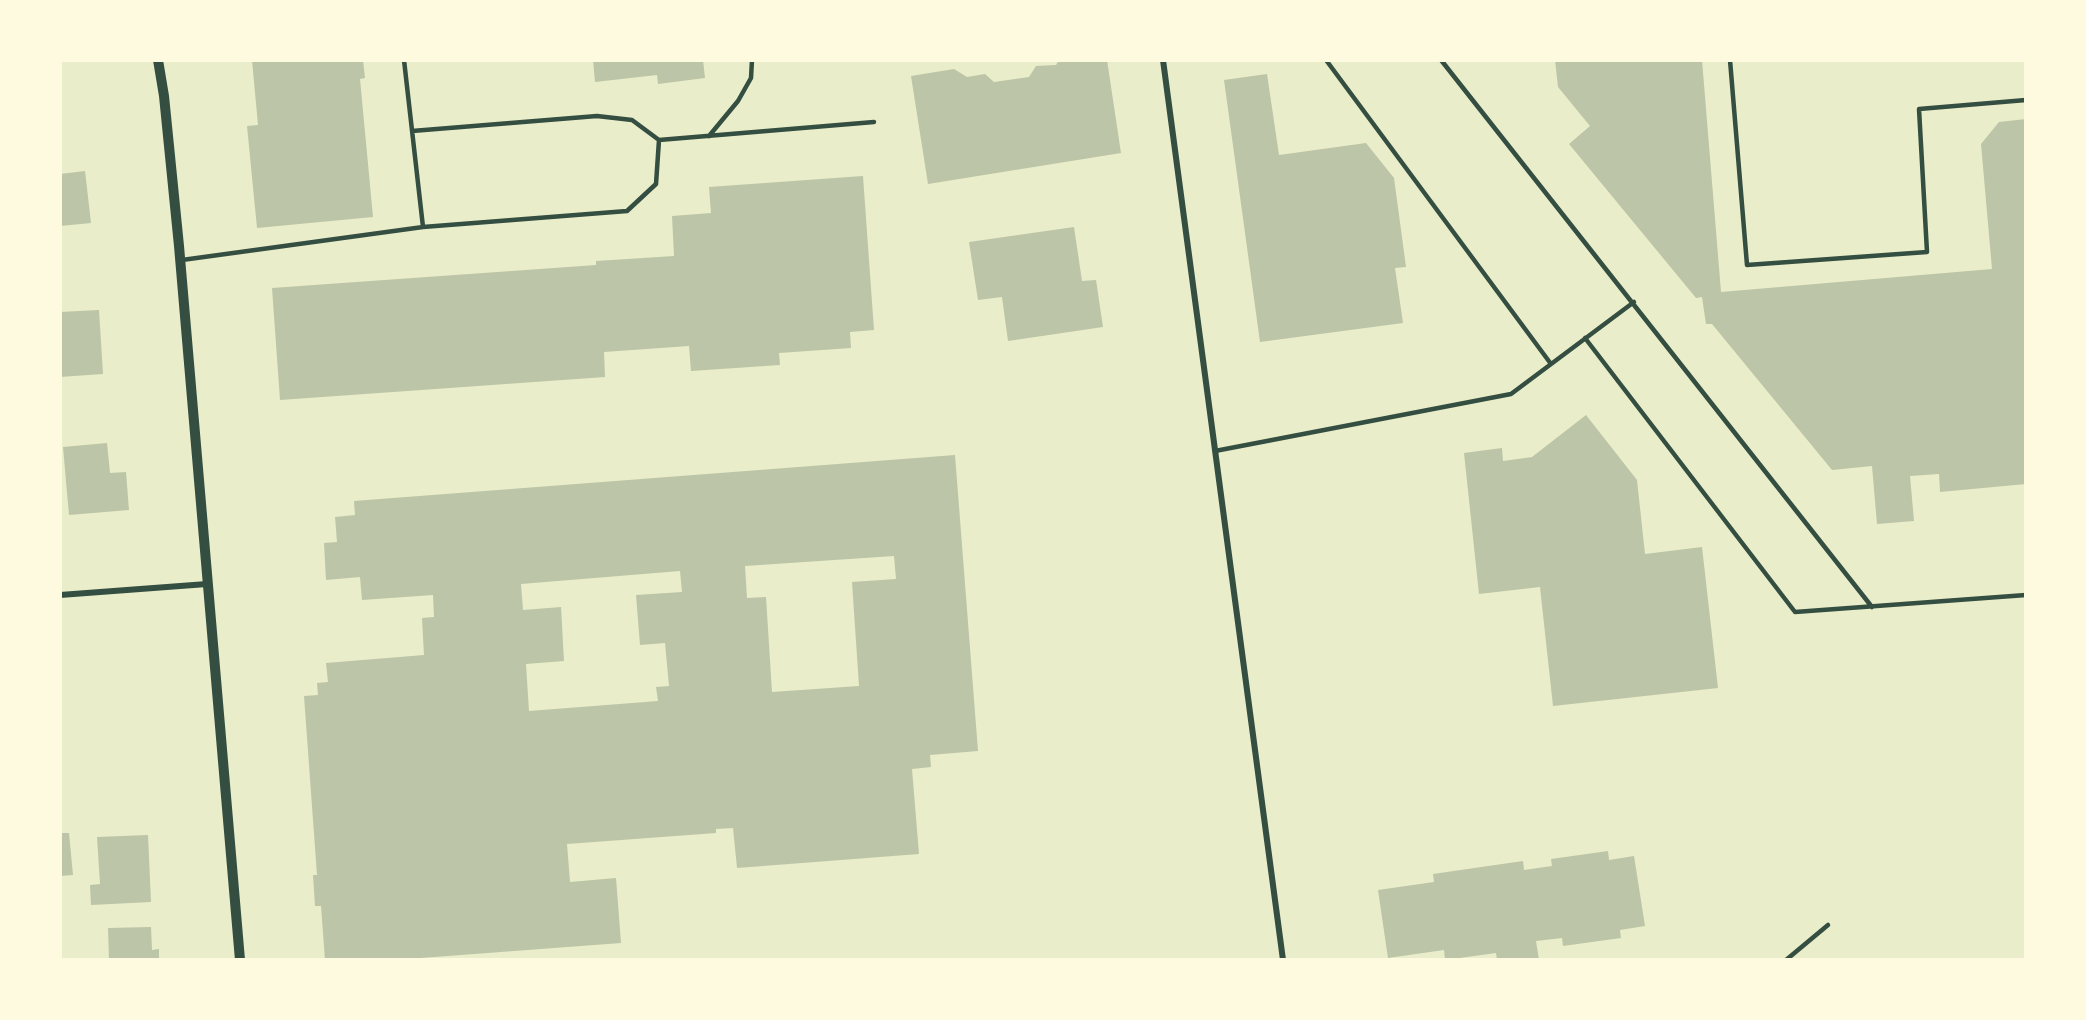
<!DOCTYPE html>
<html>
<head>
<meta charset="utf-8">
<style>
  body { margin:0 }
  #map { position:relative; width:2086px; height:1020px; overflow:hidden; background:#e9edc9; font-family:"Asap Condensed",sans-serif }
  canvas { display:block }
  .frame { position:absolute; inset:0; border:62px solid #fefae0; pointer-events:none }
</style>
</head>
<body>
<div id="map">
<canvas width="2086" height="1020"></canvas>
<div class="frame"></div>
</div>
<script>
const ctx = document.querySelector('canvas').getContext('2d');
ctx.lineJoin = 'round';
function fill(path, color) {
  ctx.fillStyle = color;
  ctx.fill(path, 'evenodd');
}
function toPath(rows) {
  const path = new Path2D();
  for (const r of rows) {
    path.moveTo(r[0], r[1]);
    for (let i = 2; i < r.length; i += 2) path.lineTo(r[i], r[i + 1]);
  }
  return path;
}
function trace(path, color, width, dash) {
  ctx.strokeStyle = color;
  ctx.lineWidth = width;
  ctx.lineCap = dash ? 'butt' : 'round';
  ctx.setLineDash(dash || []);
  ctx.stroke(path);
}
fill(toPath([
  [252,60,363,60,365,78,360,79,373,217,257,228,247,126,258,125],
  [593,60,703,60,705,78,658,84,657,75,595,82],
  [1059,60,1107,60,1121,153,928,184,911,76,954,69,967,77,985,74,994,82,1029,77,1036,66,1056,65],
  [1555,60,1702,60,1721,292,1992,269,1981,144,1999,122,2026,119,2026,484,1940,492,1939,474,1910,476,1914,521,1877,524,1872,466,1832,470,1712,324,1706,324,1702,297,1696,298,1569,144,1590,126,1558,87],
  [1267,74,1279,155,1366,143,1394,178,1406,267,1395,268,1403,323,1260,342,1224,80],
  [85,171,91,223,60,226,60,174],
  [863,176,874,330,850,332,851,348,779,353,780,365,691,371,689,346,604,352,605,377,280,400,272,288,596,265,596,261,674,256,672,216,711,213,709,187],
  [1074,227,1082,281,1096,280,1103,327,1008,341,1002,297,978,300,969,242],
  [99,310,103,374,60,377,60,312],
  [1586,415,1637,480,1645,554,1702,547,1718,688,1553,706,1540,587,1479,594,1464,453,1502,448,1503,461,1532,457],
  [107,443,110,473,126,472,129,510,69,515,63,447],
  [955,455,978,751,930,755,931,767,912,769,919,854,737,868,733,828,716,829,716,833,567,844,570,882,616,878,621,943,394,960,325,960,321,906,315,906,313,875,317,875,304,696,318,695,317,683,328,682,326,663,424,655,422,618,434,617,433,595,362,600,360,577,326,580,324,543,337,542,335,517,355,515,354,501],
  [894,556,896,579,852,582,859,686,772,692,766,597,747,598,745,566],
  [680,571,682,592,636,595,640,645,665,643,669,686,656,687,658,701,529,711,526,664,564,661,561,607,523,610,521,584],
  [60,833,69,833,73,875,60,876],
  [148,835,151,902,91,905,90,885,100,884,97,837],
  [1608,851,1609,860,1634,856,1645,926,1620,930,1621,938,1563,946,1562,938,1536,941,1539,960,1497,960,1496,953,1445,960,1444,950,1388,958,1378,890,1434,882,1433,874,1523,861,1524,870,1552,866,1551,859],
  [151,927,152,950,159,949,159,960,109,960,108,928]
]), '#bcc5a7');
trace(toPath([
  [404,60,423,227],
  [1326,60,1551,364],
  [1441,60,1872,607],
  [1730,60,1747,265,1927,252,1919,109,2026,100],
  [412,131,597,116,632,120,659,140],
  [709,136,738,101,751,78,752,60],
  [182,260,423,227,627,211,656,184,659,140,874,122],
  [1585,338,1795,612,2026,595],
  [1215,451,1511,394,1634,302],
  [1786,960,1828,925]
]), '#344e41', 4.5);
trace(toPath([
  [1163,60,1283,960],
  [60,595,207,584]
]), '#344e41', 6);
trace(toPath([
  [158,60,164,96,179,246,240,960]
]), '#344e41', 10);
</script>
</body>
</html>
